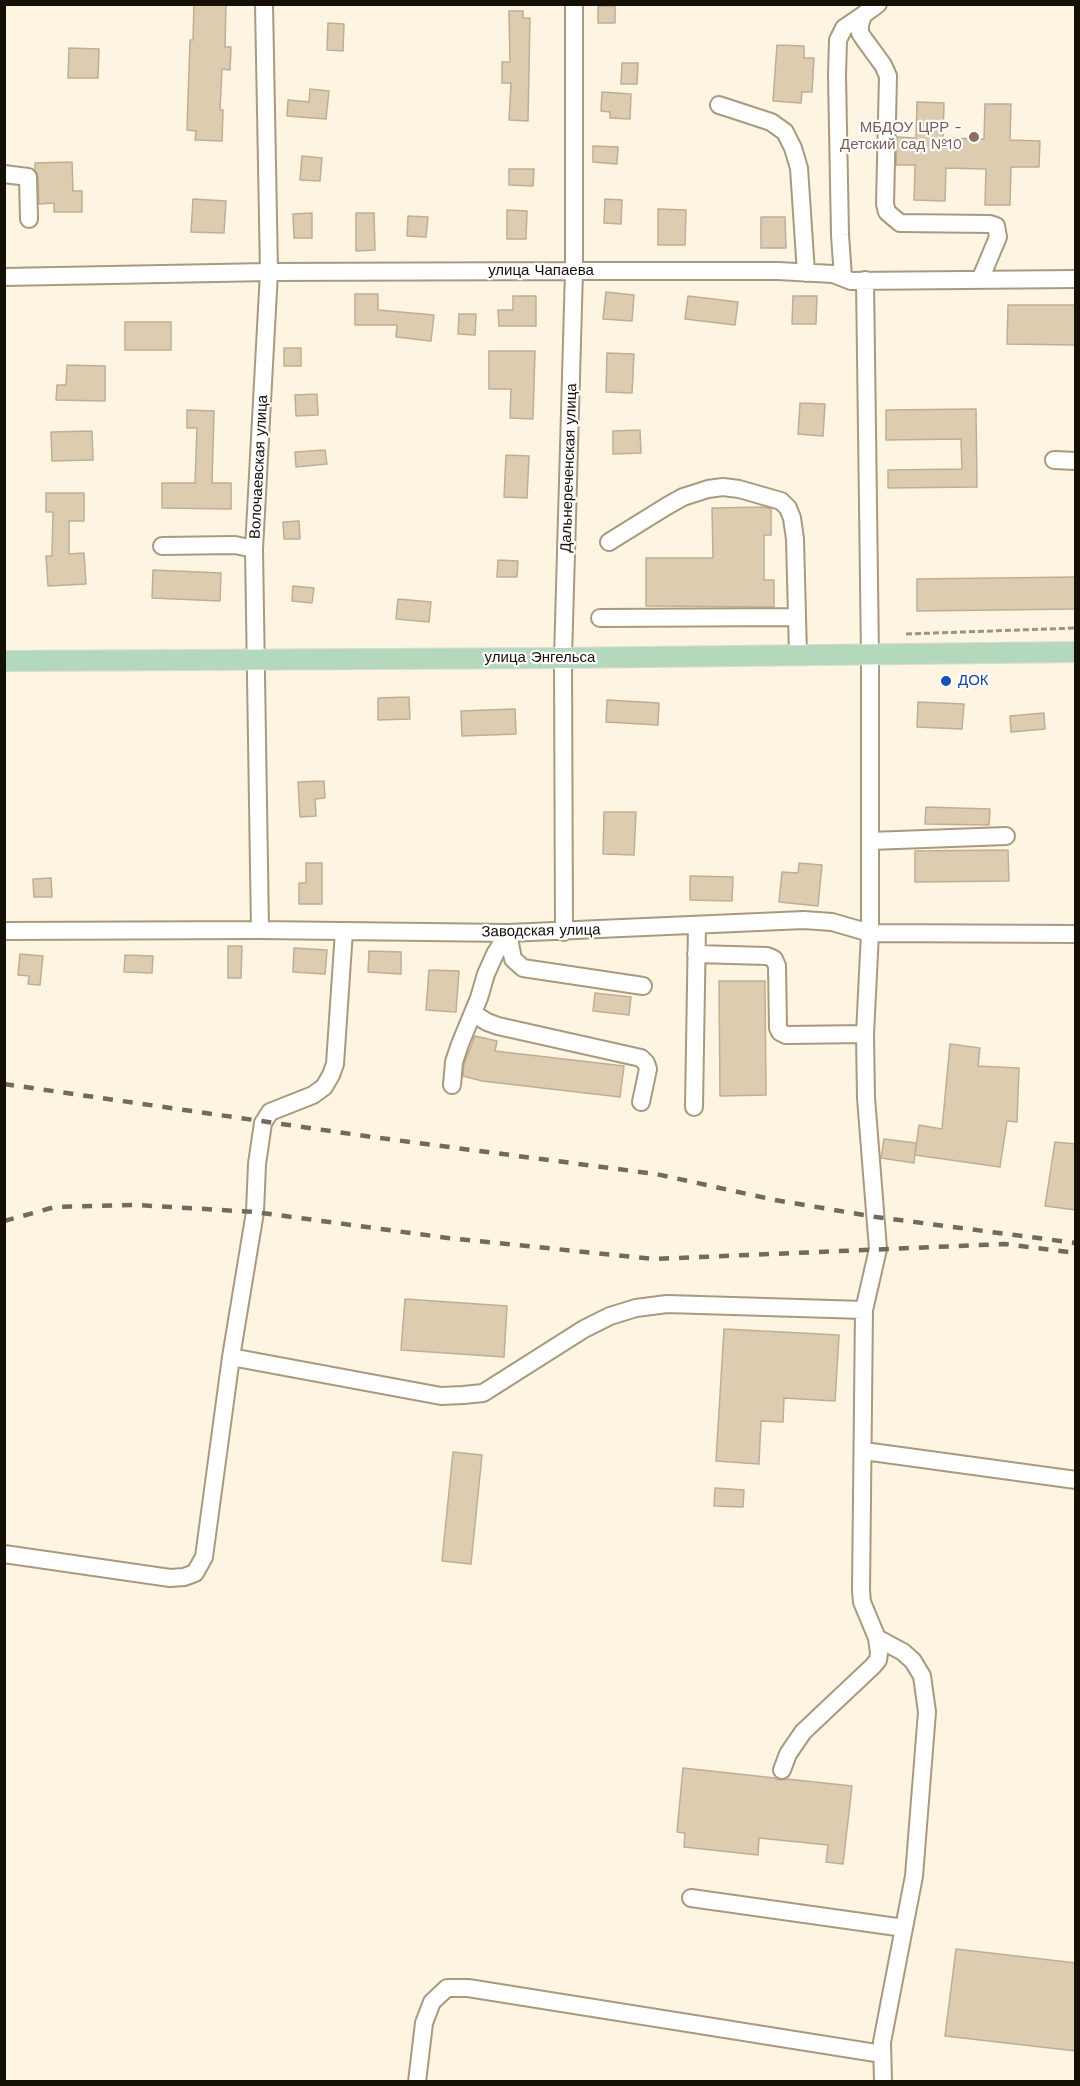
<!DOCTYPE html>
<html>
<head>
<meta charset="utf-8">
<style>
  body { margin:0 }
  #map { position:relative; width:1080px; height:2086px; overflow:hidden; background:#fdf4e2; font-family:"Work Sans",sans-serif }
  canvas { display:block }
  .frame { position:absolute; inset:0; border:6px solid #151006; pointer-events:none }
</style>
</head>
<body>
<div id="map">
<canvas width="1080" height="2086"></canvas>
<div class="frame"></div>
</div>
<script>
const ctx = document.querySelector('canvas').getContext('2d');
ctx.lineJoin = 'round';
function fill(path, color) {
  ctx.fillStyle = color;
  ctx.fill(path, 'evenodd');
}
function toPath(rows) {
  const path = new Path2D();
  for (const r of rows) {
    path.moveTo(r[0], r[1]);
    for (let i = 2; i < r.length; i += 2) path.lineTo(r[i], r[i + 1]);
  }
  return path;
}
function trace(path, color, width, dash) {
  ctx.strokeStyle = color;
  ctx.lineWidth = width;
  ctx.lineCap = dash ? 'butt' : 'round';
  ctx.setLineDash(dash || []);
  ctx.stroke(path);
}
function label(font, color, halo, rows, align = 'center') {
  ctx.font = font + ' "Work Sans",sans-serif';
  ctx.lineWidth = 4.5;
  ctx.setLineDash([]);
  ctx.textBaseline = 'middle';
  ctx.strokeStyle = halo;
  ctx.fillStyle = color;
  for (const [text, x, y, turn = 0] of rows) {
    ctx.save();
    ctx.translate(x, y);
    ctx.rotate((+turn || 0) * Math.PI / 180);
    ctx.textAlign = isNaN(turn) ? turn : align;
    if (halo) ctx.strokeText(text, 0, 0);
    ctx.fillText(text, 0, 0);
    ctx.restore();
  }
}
const building = toPath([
  [194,4,226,4,225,47,231,47,230,70,222,69,220,110,223,110,222,141,195,140,196,131,187,130,190,40,193,40,194,4],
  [598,6,615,6,615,23,598,23,598,6],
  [509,11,523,11,523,18,530,18,528,121,509,120,511,83,502,83,502,62,510,62,509,11],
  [328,23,344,24,343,51,327,50,328,23],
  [777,45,804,46,804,58,814,58,812,92,802,92,801,103,773,101,777,45],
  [69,48,99,49,98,78,68,78,69,48],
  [622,63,638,63,637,84,621,84,622,63],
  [310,89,329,91,326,119,287,116,288,100,309,102,310,89],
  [602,92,631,94,630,119,610,118,610,112,601,111,602,92],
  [917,102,944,103,943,138,984,139,985,104,1011,104,1010,140,1040,141,1039,167,1011,167,1010,205,985,205,986,169,946,168,945,201,914,200,915,165,896,165,897,137,916,138,917,102],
  [593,146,618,147,617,164,593,162,593,146],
  [302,156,322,158,320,181,300,180,302,156],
  [72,162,73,191,82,191,82,212,54,212,54,203,39,204,38,177,35,170,35,163,72,162],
  [509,169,534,169,533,186,509,185,509,169],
  [193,199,226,201,224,233,191,232,193,199],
  [605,199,622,200,621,224,604,223,605,199],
  [658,209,686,210,685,245,658,245,658,209],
  [507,210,527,211,526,239,507,239,507,210],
  [312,213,312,238,294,238,293,214,312,213],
  [356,213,374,213,375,250,356,251,356,213],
  [408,216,428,217,426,237,407,236,408,216],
  [761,217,785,217,786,248,761,248,761,217],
  [606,292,634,295,632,321,603,319,606,292],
  [355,294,378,294,378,310,434,315,431,341,396,337,397,325,355,325,355,294],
  [513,296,536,296,536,326,499,326,498,310,513,310,513,296],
  [688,296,738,302,735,325,685,319,688,296],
  [793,296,817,296,816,324,792,324,793,296],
  [1008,305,1076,305,1076,345,1007,344,1008,305],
  [459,314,476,314,475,335,458,334,459,314],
  [125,322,171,322,171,350,125,350,125,322],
  [284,348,301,348,301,366,284,366,284,348],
  [489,351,535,351,533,419,510,418,511,389,489,389,489,351],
  [607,353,634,354,632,393,606,392,607,353],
  [67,365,105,366,105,401,56,400,57,385,66,385,67,365],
  [317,394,318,415,296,416,295,395,317,394],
  [800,403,825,404,823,436,798,434,800,403],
  [976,409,977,487,888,488,888,470,962,469,961,439,886,440,886,410,976,409],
  [187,410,214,411,212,483,231,483,231,509,162,508,162,483,195,483,197,428,187,428,187,410],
  [640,430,641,453,613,454,613,431,640,430],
  [92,431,93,460,52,461,51,432,92,431],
  [325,450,327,464,296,467,295,452,325,450],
  [506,455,529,456,527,498,504,497,506,455],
  [46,493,84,493,84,521,69,521,69,554,84,553,86,584,48,586,46,556,52,556,53,512,46,512,46,493],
  [765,507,771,509,771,535,764,535,764,580,774,580,774,607,646,606,646,558,713,558,712,508,765,507],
  [299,521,300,539,284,539,283,522,299,521],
  [498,560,518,561,517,577,497,577,498,560],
  [153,570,221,573,220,601,152,598,153,570],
  [1076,577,1076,609,917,611,917,579,1076,577],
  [293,586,314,588,312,603,292,601,293,586],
  [398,599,431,602,429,622,396,619,398,599],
  [409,697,410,719,378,720,378,698,409,697],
  [607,700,659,703,658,725,606,722,607,700],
  [918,702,964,704,962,729,917,727,918,702],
  [515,709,516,734,462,736,461,711,515,709],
  [1044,713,1045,729,1011,732,1010,716,1044,713],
  [324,781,325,798,315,799,316,816,300,817,298,782,324,781],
  [926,807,990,809,989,825,925,824,926,807],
  [604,812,636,812,634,855,603,854,604,812],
  [1008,850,1009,881,915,882,915,851,1008,850],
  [306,863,322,863,322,904,299,904,299,883,306,883,306,863],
  [799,863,822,865,818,906,779,902,782,872,798,873,799,863],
  [690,876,733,877,732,901,690,900,690,876],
  [51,878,52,897,34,897,33,879,51,878],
  [228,946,242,946,241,978,228,978,228,946],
  [294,948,327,950,325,974,293,972,294,948],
  [369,951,401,952,401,974,368,972,369,951],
  [20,954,43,956,40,985,28,984,29,976,18,975,20,954],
  [125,955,153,956,152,973,124,972,125,955],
  [429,970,459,971,456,1012,426,1010,429,970],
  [719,981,765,981,766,1095,720,1096,719,981],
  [595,993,631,997,629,1015,593,1011,595,993],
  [475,1036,497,1041,495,1051,624,1066,620,1097,482,1081,463,1076,464,1064,475,1036],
  [950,1044,980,1048,978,1066,1019,1068,1017,1122,1007,1121,1000,1167,915,1155,919,1125,942,1129,950,1044],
  [884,1139,916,1143,914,1163,881,1158,884,1139],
  [1055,1142,1076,1144,1076,1210,1045,1206,1055,1142],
  [405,1299,507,1306,504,1357,401,1350,405,1299],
  [724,1329,839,1335,835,1401,784,1398,783,1422,761,1421,759,1464,716,1461,724,1329],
  [453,1452,482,1455,471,1564,442,1561,453,1452],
  [715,1488,744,1490,743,1507,714,1506,715,1488],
  [683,1768,775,1778,779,1780,787,1779,852,1786,843,1864,826,1862,828,1845,759,1838,758,1855,684,1847,685,1833,677,1832,683,1768],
  [956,1949,1076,1963,1076,2051,945,2036,956,1949]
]);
fill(building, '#deccb0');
trace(building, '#bfae93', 1.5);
const minor = toPath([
  [878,4,863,15,860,25,860,33,864,39,883,65,888,76,885,204,887,212,900,223,990,224,996,226,998,237,980,280],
  [719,105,771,122,785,132,793,148,799,168,806,273],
  [4,174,28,177,29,219],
  [4,277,269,272,574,271,778,271,833,274,851,281,1076,279],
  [843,277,840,235,837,75,838,40,844,28,863,15],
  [1054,460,1076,461],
  [609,542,667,506,683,497,708,489,723,487,739,489,781,501,788,508,792,518,795,539,798,655],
  [162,546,235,545,254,549],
  [600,618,797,617],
  [870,841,1006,836],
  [260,930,254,549,269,272,264,4],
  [4,931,260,930,508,933,804,920,832,922,870,933,1076,934],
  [564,932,563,658,574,271,574,4],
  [508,933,513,959,523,968,643,986],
  [696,954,767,956,774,959,777,966,778,1028,780,1032,786,1035,865,1034],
  [473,1013,487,1022,498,1026,641,1058,646,1063,648,1069,641,1102],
  [452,1085,454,1062,460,1044,479,998,486,974,495,954,508,933],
  [694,1107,697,925],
  [231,1357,441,1396,463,1395,483,1393,584,1329,610,1316,636,1308,667,1304,864,1310],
  [864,1451,1076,1480],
  [4,1554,170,1578,184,1577,195,1573,204,1557,231,1357,255,1212,257,1164,263,1123,270,1112,313,1095,324,1087,331,1075,335,1064,344,931],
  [877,1638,903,1652,913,1661,922,1676,927,1712,914,1876,882,2042,883,2082],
  [782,1770,788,1754,803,1732,873,1666,878,1660,879,1653,877,1638,862,1602,861,1591,864,1310,878,1249,866,1098,865,1034,870,933,870,655,865,280],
  [691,1898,904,1928],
  [417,2082,424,2023,432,2002,447,1988,468,1988,882,2054]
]);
const major = toPath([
  [4,661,563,658,1076,652]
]);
trace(minor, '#a99a7f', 20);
trace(major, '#dad9d7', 22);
trace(toPath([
  [906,634,1076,628]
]), '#9b9485', 3, [6, 3]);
trace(minor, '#fff', 16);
trace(major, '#b3d8bc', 20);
trace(toPath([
  [4,1084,372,1137,656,1174,775,1200,876,1217,1076,1243],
  [4,1221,55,1207,137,1205,255,1212,448,1238,654,1259,1005,1244,1076,1253]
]), '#716a5d', 4.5, [10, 10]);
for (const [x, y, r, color] of [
  [974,137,6,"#8d6e63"],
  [946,681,6,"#1a4fb4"]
]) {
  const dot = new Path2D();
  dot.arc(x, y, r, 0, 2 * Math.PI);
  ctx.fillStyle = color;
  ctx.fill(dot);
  trace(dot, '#fff', 2);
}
label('15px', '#785e54', '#fff', [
  ["МБДОУ ЦРР -",962,128],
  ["Детский сад №10",962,145]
], 'right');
label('15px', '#151006', '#fff', [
  ["улица Чапаева",541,271],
  ["Волочаевская улица",259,467,-87],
  ["Дальнереченская улица",569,468,-88],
  ["улица Энгельса",540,658],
  ["Заводская улица",541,931,-1]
]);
label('15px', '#164399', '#fff', [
  ["ДОК",958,681]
], 'left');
</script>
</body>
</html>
